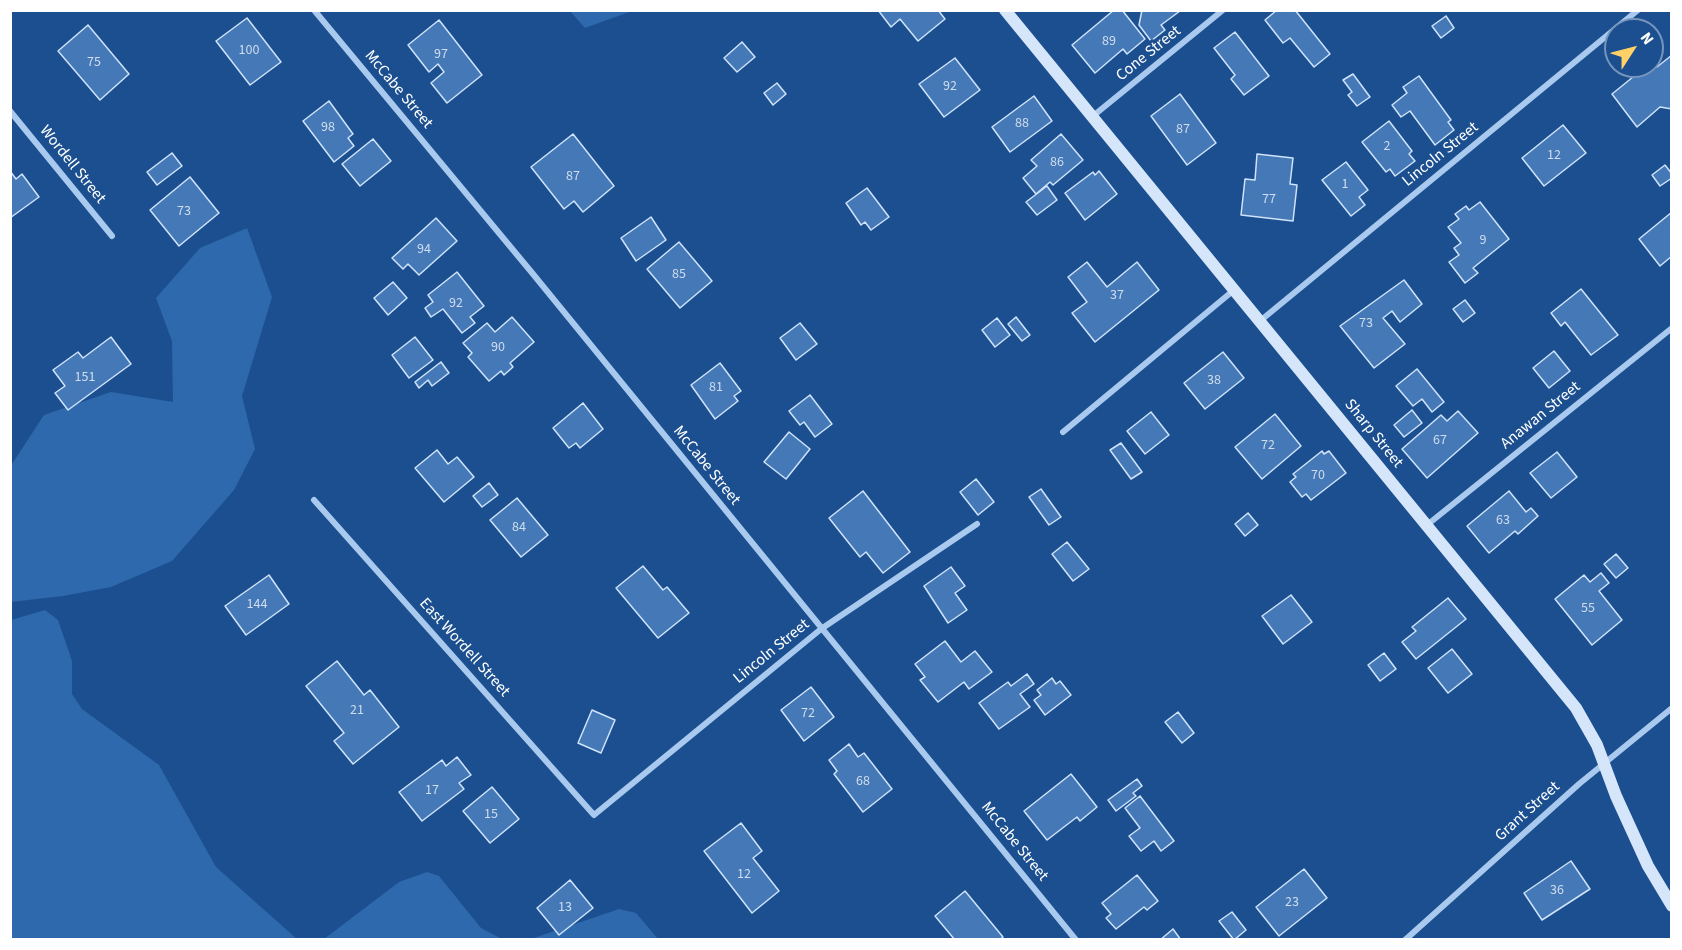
<!DOCTYPE html>
<html>
<head>
<meta charset="utf-8">
<style>
  body { margin:0 }
  #map { position:relative; width:1682px; height:950px; overflow:hidden; background:#1b4f8f; font-family:"Source Sans 3",sans-serif }
  canvas { display:block }
  .frame { position:absolute; inset:0; border:12px solid #fff; pointer-events:none }
  .north { position:absolute; left:1604px; top:18px; width:60px; height:60px; box-sizing:border-box; background:#1b4f8f; border:2px solid #7695bc; border-radius:50%; rotate:54deg; font-size:16px; font-weight:700; line-height:24px; text-align:center; color:#fff }
  .north::after { content:''; display:block; margin:auto; width:21px; height:27px; background:#ffd166; clip-path:polygon(50% 0,100% 100%,50% 72%,0 100%) }
</style>
</head>
<body>
<div id="map">
<canvas width="1682" height="950"></canvas>
<div class="frame"></div>
<div class="north">N</div>
</div>
<script>
const ctx = document.querySelector('canvas').getContext('2d');
ctx.lineJoin = 'round';
function fill(path, color) {
  ctx.fillStyle = color;
  ctx.fill(path, 'evenodd');
}
function toPath(rows) {
  const path = new Path2D();
  for (const r of rows) {
    path.moveTo(r[0], r[1]);
    for (let i = 2; i < r.length; i += 2) path.lineTo(r[i], r[i + 1]);
  }
  return path;
}
function trace(path, color, width, dash) {
  ctx.strokeStyle = color;
  ctx.lineWidth = width;
  ctx.lineCap = dash ? 'butt' : 'round';
  ctx.setLineDash(dash || []);
  ctx.stroke(path);
}
function label(font, color, halo, rows, align = 'center') {
  ctx.font = font + ' "Source Sans 3",sans-serif';
  ctx.lineWidth = 6;
  ctx.setLineDash([]);
  ctx.textBaseline = 'middle';
  ctx.strokeStyle = halo;
  ctx.fillStyle = color;
  for (const [text, x, y, turn = 0] of rows) {
    ctx.save();
    ctx.translate(x, y);
    ctx.rotate((+turn || 0) * Math.PI / 180);
    ctx.textAlign = isNaN(turn) ? turn : align;
    if (halo) ctx.strokeText(text, 0, 0);
    ctx.fillText(text, 0, 0);
    ctx.restore();
  }
}
fill(toPath([
  [570,11,632,11,585,28],
  [247,228,272,297,242,396,255,449,234,490,172,561,111,587,63,596,11,602,10,467,44,415,111,392,173,402,172,341,156,298,200,248],
  [45,610,58,620,72,661,72,694,82,709,159,765,216,867,297,939,11,939,11,620],
  [427,872,439,876,481,928,502,939,324,939,399,882],
  [619,909,636,913,658,939,528,940]
]), '#2e69ad');
const building = toPath([
  [878,10,938,10,945,19,918,41,900,19,891,27,878,10],
  [1114,10,1122,10,1145,39,1127,54,1123,49,1095,73,1072,45,1114,10],
  [1142,10,1180,10,1180,11,1161,25,1165,30,1151,41,1139,25,1142,10],
  [1277,10,1295,10,1330,54,1314,67,1290,38,1283,43,1265,20,1277,10],
  [1446,16,1454,28,1441,38,1432,26,1446,16],
  [247,18,281,62,250,85,216,41,247,18],
  [439,20,482,75,447,103,431,83,444,72,438,64,429,72,408,45,439,20],
  [88,25,129,74,100,100,58,51,88,25],
  [1235,32,1269,76,1244,95,1231,79,1235,75,1214,48,1235,32],
  [742,42,755,57,737,72,724,58,742,42],
  [1672,55,1672,109,1660,107,1637,127,1612,94,1633,77,1630,73,1639,66,1652,66,1652,62,1657,67,1672,55],
  [955,58,980,90,944,117,919,84,955,58],
  [1353,74,1370,97,1357,106,1348,95,1352,92,1343,80,1353,74],
  [1419,76,1451,120,1448,122,1454,130,1435,145,1410,111,1401,117,1392,105,1407,93,1403,87,1419,76],
  [777,83,786,94,773,105,764,93,777,83],
  [1180,94,1216,143,1187,165,1151,116,1180,94],
  [1034,96,1052,121,1010,152,992,127,1034,96],
  [329,101,353,134,348,138,354,146,334,162,303,121,329,101],
  [1389,121,1412,151,1409,154,1415,161,1395,176,1390,169,1386,172,1362,142,1389,121],
  [1563,125,1586,153,1544,186,1522,158,1563,125],
  [573,134,614,186,583,212,574,201,564,209,531,167,573,134],
  [1061,134,1083,160,1053,185,1050,182,1036,194,1023,178,1037,166,1031,160,1061,134],
  [373,139,391,161,360,186,342,164,373,139],
  [172,153,182,166,157,185,147,172,172,153],
  [1257,154,1293,158,1290,184,1297,185,1293,221,1241,215,1245,179,1255,180,1257,154],
  [1346,162,1368,190,1359,197,1365,205,1351,216,1322,180,1346,162],
  [1665,165,1672,174,1672,178,1660,186,1652,175,1665,165],
  [10,171,16,179,22,174,39,197,10,218,10,171],
  [1099,171,1117,194,1085,220,1065,193,1093,172,1095,175,1099,171],
  [190,177,219,213,179,246,150,210,190,177],
  [1047,186,1057,200,1037,215,1026,202,1047,186],
  [867,188,889,217,871,230,865,222,861,225,846,203,867,188],
  [1480,202,1509,239,1473,268,1478,273,1465,283,1449,262,1459,255,1454,248,1461,243,1448,227,1459,219,1455,214,1466,206,1469,210,1480,202],
  [1672,212,1672,256,1660,266,1639,239,1672,212],
  [651,217,666,240,636,261,621,238,651,217],
  [436,218,457,241,419,275,408,264,403,269,392,258,436,218],
  [679,242,712,281,680,308,647,269,679,242],
  [1087,262,1107,287,1137,262,1159,290,1095,342,1072,313,1087,302,1068,277,1087,262],
  [457,272,484,306,470,317,475,323,462,333,443,309,431,317,425,308,433,302,428,295,457,272],
  [1404,280,1422,304,1400,322,1392,311,1383,318,1405,344,1374,368,1340,326,1404,280],
  [393,282,407,298,388,315,374,298,393,282],
  [1581,289,1618,335,1591,355,1565,322,1561,326,1551,313,1581,289],
  [1465,300,1475,313,1463,322,1453,309,1465,300],
  [512,317,534,342,510,363,513,367,504,375,501,371,489,381,468,357,472,353,463,343,487,323,495,332,512,317],
  [1016,317,1030,335,1022,341,1008,324,1016,317],
  [997,318,1010,335,995,347,982,330,997,318],
  [800,323,817,344,796,360,780,338,800,323],
  [111,337,131,364,68,410,55,393,65,386,53,370,78,352,83,358,111,337],
  [415,337,433,360,409,378,392,355,415,337],
  [1554,351,1570,371,1549,388,1533,368,1554,351],
  [1223,352,1244,378,1205,409,1184,383,1223,352],
  [441,362,449,373,432,386,428,380,419,388,415,382,441,362],
  [720,363,741,391,734,396,738,401,715,419,691,385,720,363],
  [1417,369,1444,402,1432,412,1422,399,1413,406,1396,386,1417,369],
  [810,395,832,424,815,437,804,422,800,425,789,411,810,395],
  [583,403,603,429,580,448,576,443,569,448,553,428,583,403],
  [1412,410,1422,423,1404,437,1394,425,1412,410],
  [1458,411,1478,433,1427,478,1402,449,1441,415,1447,421,1458,411],
  [1151,412,1169,435,1145,454,1127,431,1151,412],
  [1275,414,1301,446,1262,479,1235,447,1275,414],
  [789,432,810,449,786,479,764,462,789,432],
  [1121,443,1142,472,1131,479,1110,450,1121,443],
  [437,450,448,464,457,457,474,477,444,502,415,468,437,450],
  [1322,451,1324,454,1329,451,1346,473,1311,500,1306,494,1302,497,1290,482,1296,477,1293,474,1322,451],
  [1557,452,1577,477,1551,498,1530,473,1557,452],
  [976,479,994,502,978,515,960,492,976,479],
  [489,483,498,495,482,507,473,496,489,483],
  [1041,489,1061,517,1049,525,1029,497,1041,489],
  [863,491,910,552,883,573,866,552,860,557,829,518,863,491],
  [1509,491,1526,512,1531,508,1538,516,1518,534,1515,531,1489,553,1467,526,1509,491],
  [517,498,548,535,521,557,490,520,517,498],
  [1248,513,1258,525,1245,536,1235,524,1248,513],
  [1067,542,1089,569,1073,581,1052,554,1067,542],
  [1616,554,1628,568,1616,578,1604,564,1616,554],
  [643,566,663,590,667,587,689,613,658,638,616,588,643,566],
  [951,567,965,586,955,593,967,610,948,623,924,586,951,567],
  [1601,573,1609,583,1599,591,1622,620,1592,645,1555,599,1584,575,1590,582,1601,573],
  [269,575,289,604,246,635,225,606,269,575],
  [1291,595,1312,622,1283,644,1262,616,1291,595],
  [1448,598,1466,619,1416,659,1402,642,1416,631,1412,627,1448,598],
  [945,641,961,662,975,651,992,672,969,689,964,682,938,702,920,680,925,677,915,664,945,641],
  [1452,649,1472,674,1448,693,1428,668,1452,649],
  [1384,653,1396,669,1380,681,1368,665,1384,653],
  [337,661,364,695,370,690,399,727,353,764,334,741,344,733,306,686,337,661],
  [1027,674,1034,684,1020,694,1030,707,999,729,979,703,1008,682,1011,686,1027,674],
  [1052,678,1056,684,1060,681,1071,695,1045,715,1034,700,1041,695,1037,690,1052,678],
  [811,687,834,717,804,741,781,710,811,687],
  [592,710,615,720,601,753,578,743,592,710],
  [1178,712,1194,733,1182,743,1165,722,1178,712],
  [849,744,858,757,864,753,892,789,863,812,834,774,837,771,829,760,849,744],
  [457,757,471,775,459,783,464,789,422,821,399,792,442,760,446,766,457,757],
  [1071,774,1097,807,1080,821,1077,817,1047,840,1024,811,1071,774],
  [1137,779,1142,786,1133,793,1136,796,1116,811,1108,800,1137,779],
  [492,787,519,819,490,843,463,811,492,787],
  [1140,796,1174,841,1161,851,1154,841,1141,851,1129,836,1140,828,1125,808,1140,796],
  [741,823,762,851,753,858,779,891,752,913,704,851,741,823],
  [1571,861,1590,889,1542,920,1524,893,1571,861],
  [1304,869,1327,898,1279,936,1256,907,1304,869],
  [1137,875,1158,901,1147,910,1144,907,1116,929,1106,918,1111,914,1102,903,1137,875],
  [570,880,593,908,559,935,537,908,570,880],
  [965,891,1003,937,999,940,955,940,935,916,965,891],
  [1232,912,1246,930,1234,940,1219,921,1232,912],
  [1173,929,1181,940,1160,940,1173,929]
]);
fill(building, '#4478b7');
trace(building, '#cfe3fa', 1.5);
trace(toPath([
  [314,10,533,274,1076,940],
  [10,111,112,236],
  [1093,116,1223,10],
  [1260,321,1638,10],
  [1063,432,1234,290],
  [314,500,594,815,821,629,977,524],
  [1427,525,1672,328],
  [1405,940,1579,784,1672,708]
]), '#a9c9ee', 6);
trace(toPath([
  [1005,10,1576,708,1597,745,1616,796,1648,866,1672,906]
]), '#d6e6fa', 12);
label('14px', '#d0dded', null, [
  ["89",1109,42],
  ["100",249,51],
  ["97",441,55],
  ["75",94,63],
  ["92",950,87],
  ["88",1022,124],
  ["98",328,128],
  ["87",1183,130],
  ["2",1387,147],
  ["12",1554,156],
  ["86",1057,163],
  ["87",573,177],
  ["1",1345,185],
  ["77",1269,200],
  ["73",184,212],
  ["9",1483,241],
  ["94",424,250],
  ["85",679,275],
  ["37",1117,296],
  ["92",456,304],
  ["73",1366,324],
  ["90",498,348],
  ["151",85,378],
  ["38",1214,381],
  ["81",716,388],
  ["67",1440,441],
  ["72",1268,446],
  ["70",1318,476],
  ["63",1503,521],
  ["84",519,528],
  ["144",257,605],
  ["55",1588,609],
  ["21",357,711],
  ["72",808,714],
  ["68",863,782],
  ["17",432,791],
  ["15",491,815],
  ["12",744,875],
  ["36",1557,891],
  ["23",1292,903],
  ["13",565,908]
]);
label('16px', '#fff', '#1b4f8f', [
  ["Cone Street",1149,54,-39],
  ["McCabe Street",398,90,50],
  ["Lincoln Street",1441,155,-39],
  ["Wordell Street",72,165,51],
  ["Anawan Street",1541,416,-39],
  ["Sharp Street",1373,434,51],
  ["McCabe Street",706,466,51],
  ["East Wordell Street",464,648,48],
  ["Lincoln Street",772,652,-39],
  ["Grant Street",1528,812,-42],
  ["McCabe Street",1014,842,51]
]);
</script>
</body>
</html>
